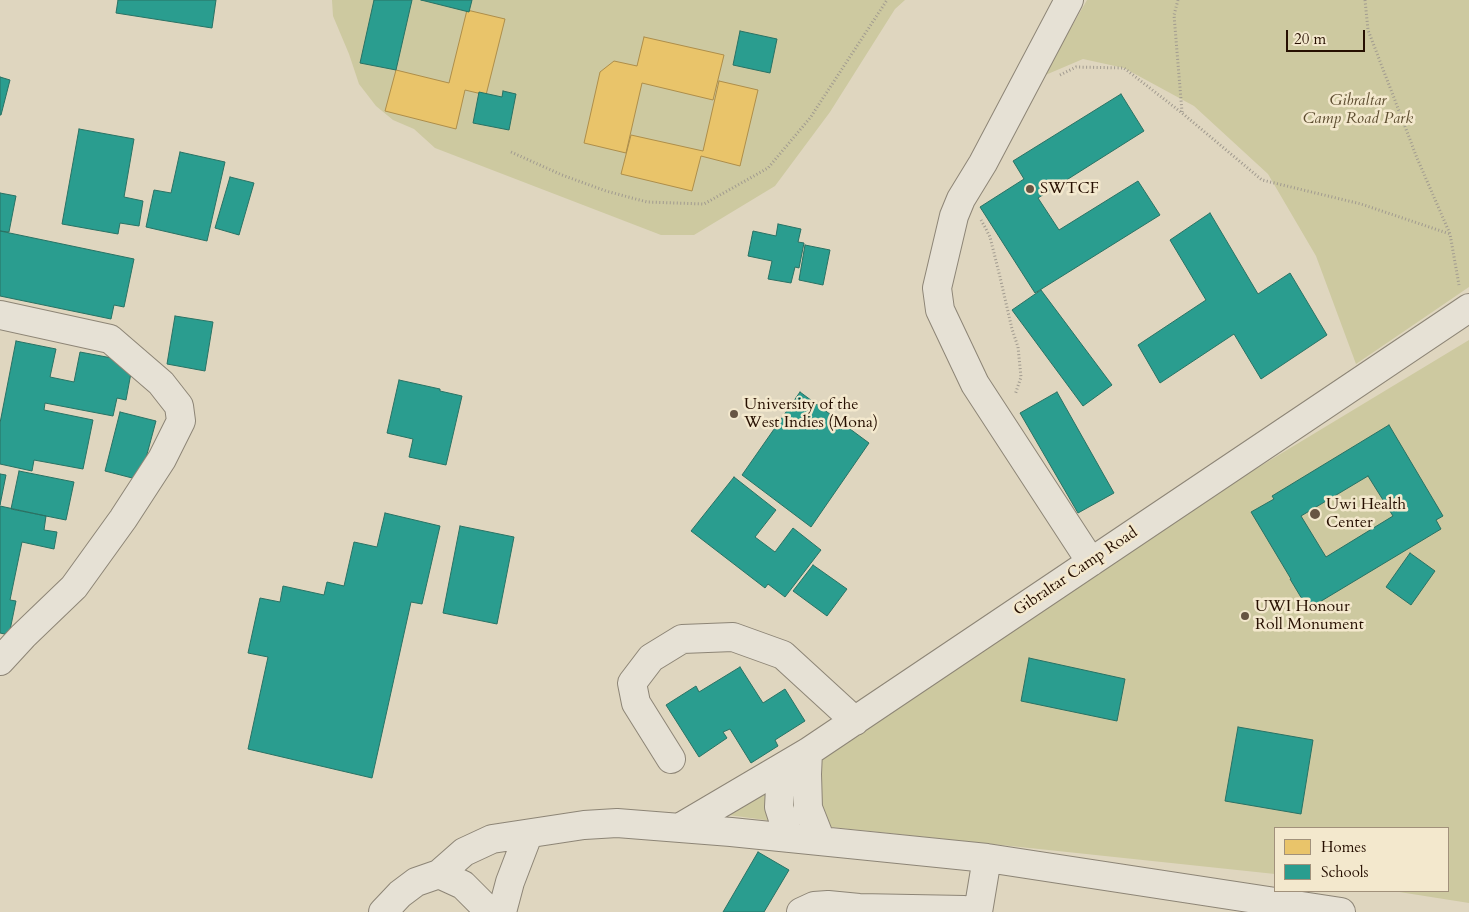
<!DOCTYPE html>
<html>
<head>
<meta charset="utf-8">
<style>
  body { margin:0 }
  #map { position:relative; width:1469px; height:912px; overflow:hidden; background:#dfd6bf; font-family:Cardo,serif }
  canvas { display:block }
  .legend { position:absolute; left:1274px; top:827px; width:175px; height:65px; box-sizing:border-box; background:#f3e8cd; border:1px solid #a1917b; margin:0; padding:6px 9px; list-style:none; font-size:15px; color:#260f00 }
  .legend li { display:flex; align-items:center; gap:10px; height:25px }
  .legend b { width:25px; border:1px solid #a1917b }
  .scale { position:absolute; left:1286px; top:30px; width:79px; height:22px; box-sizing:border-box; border:2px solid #260f00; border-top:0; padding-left:6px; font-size:15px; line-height:18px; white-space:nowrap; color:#260f00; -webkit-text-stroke:4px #f3e8cd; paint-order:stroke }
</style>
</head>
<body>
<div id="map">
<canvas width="1469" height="912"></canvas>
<ul class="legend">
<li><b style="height:14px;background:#e9c46a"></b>Homes</li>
<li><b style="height:14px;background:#2a9d8f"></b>Schools</li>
</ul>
<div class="scale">20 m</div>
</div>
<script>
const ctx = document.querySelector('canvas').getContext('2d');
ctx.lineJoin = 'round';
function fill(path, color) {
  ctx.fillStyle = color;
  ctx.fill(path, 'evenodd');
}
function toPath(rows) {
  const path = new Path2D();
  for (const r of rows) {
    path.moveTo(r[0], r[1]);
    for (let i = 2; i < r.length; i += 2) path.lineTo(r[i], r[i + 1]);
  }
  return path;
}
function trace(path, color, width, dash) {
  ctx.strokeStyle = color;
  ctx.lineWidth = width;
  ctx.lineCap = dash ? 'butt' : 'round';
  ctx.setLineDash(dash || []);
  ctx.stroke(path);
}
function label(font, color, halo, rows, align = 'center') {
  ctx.font = font + ' Cardo,serif';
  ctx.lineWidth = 5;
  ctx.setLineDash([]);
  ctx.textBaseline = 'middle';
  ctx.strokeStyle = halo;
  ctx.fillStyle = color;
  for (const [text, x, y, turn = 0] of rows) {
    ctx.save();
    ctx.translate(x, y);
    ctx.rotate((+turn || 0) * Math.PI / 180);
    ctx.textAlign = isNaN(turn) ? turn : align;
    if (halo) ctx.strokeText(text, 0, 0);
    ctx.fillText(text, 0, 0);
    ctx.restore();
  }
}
fill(toPath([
  [332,0,905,0,895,9,830,112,775,186,694,235,661,235,435,148,414,129,393,120,376,106,359,84,349,54,333,16],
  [1087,0,1469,0,1469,287,1356,364,1316,256,1268,174,1194,106,1124,68,1083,59,1043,76],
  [1469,340,1469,903,1393,891,1448,891,1448,828,1275,828,1275,874,765,820,714,813,1186,511]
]), '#cdc9a0');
const homes = toPath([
  [467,10,505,19,486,95,465,90,456,129,385,111,396,70,449,83,467,10],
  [644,37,724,55,713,100,642,83,626,153,584,143,600,72,614,61,637,66,644,37],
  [719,81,758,90,740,166,701,156,692,191,621,174,631,135,703,151,719,81]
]);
fill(homes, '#e9c46a');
trace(homes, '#ae8e4a', 1);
const schools = toPath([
  [118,0,216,0,212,28,116,13,118,0],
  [374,0,412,0,396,70,360,63,374,0],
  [421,0,472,0,469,12,421,0],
  [740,31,777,39,770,73,733,65,740,31],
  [0,77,10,80,1,115,0,115,0,77],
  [503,91,516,94,509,130,473,123,479,92,502,97,503,91],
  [1121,94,1144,131,1038,198,1059,230,1138,181,1160,215,1035,293,980,207,1024,179,1013,161,1121,94],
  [79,129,134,139,124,197,143,201,139,226,120,223,118,234,62,224,79,129],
  [180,152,225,162,207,241,146,227,154,190,171,193,180,152],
  [230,177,254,183,239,235,215,228,230,177],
  [0,193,16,196,9,232,0,231,0,193],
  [1210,213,1258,294,1290,273,1327,335,1261,379,1234,334,1160,383,1138,345,1206,300,1170,240,1210,213],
  [778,224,801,229,798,242,804,243,799,268,795,267,791,283,768,279,772,261,748,256,753,231,776,236,778,224],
  [0,231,134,259,124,307,114,305,111,319,0,296,0,231],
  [805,245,830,250,823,285,799,280,805,245],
  [1041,290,1112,385,1083,406,1012,310,1041,290],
  [175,316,213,322,205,371,167,364,175,316],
  [16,341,56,349,50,377,74,382,80,352,133,362,126,400,117,398,113,416,45,403,44,410,93,420,83,469,34,460,32,471,0,464,0,423,16,341],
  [399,380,440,389,440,391,462,396,446,465,409,457,413,439,387,433,399,380],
  [800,392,869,443,811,527,742,475,800,392],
  [1057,392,1114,493,1078,513,1020,413,1057,392],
  [120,412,156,421,140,480,105,471,120,412],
  [1389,425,1443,516,1436,520,1441,529,1308,609,1290,579,1291,579,1251,512,1274,499,1272,496,1389,425],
  [1368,476,1393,516,1326,557,1301,516,1368,476],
  [19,471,74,482,66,520,11,509,19,471],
  [0,474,6,475,0,505,0,474],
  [734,477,776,510,755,537,775,552,793,528,821,550,785,597,768,584,765,588,691,531,734,477],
  [0,506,46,516,44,530,57,532,54,549,22,542,10,600,16,601,9,635,0,633,0,506],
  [385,513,440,526,422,604,411,602,372,778,248,749,268,657,248,653,260,598,280,602,283,586,324,595,327,582,344,586,354,542,377,547,385,513],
  [460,526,514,537,497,624,443,613,460,526],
  [1410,553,1435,571,1411,605,1386,587,1410,553],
  [813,565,847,589,827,616,793,591,813,565],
  [1029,658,1125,679,1117,721,1021,701,1029,658],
  [740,667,763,703,785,689,805,721,775,740,778,746,751,763,730,729,723,732,727,738,699,757,666,705,696,686,699,692,740,667],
  [1238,727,1313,740,1301,814,1225,801,1238,727],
  [758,852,789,870,764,912,723,912,758,852]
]);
fill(schools, '#2a9d8f');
trace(schools, '#297264', 1);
const minor = toPath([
  [1069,0,983,163,961,199,954,216,937,288,940,310,975,384,1091,562],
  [0,315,110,339,161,383,179,406,181,421,162,459,123,519,74,587,23,636,0,661],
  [808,752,807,774,808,808,821,841],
  [671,759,636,703,632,683,651,658,682,639,733,637,783,655,855,721],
  [781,768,779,807,789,838],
  [679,828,808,752,1469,308],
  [439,874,464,852,492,839,584,825,617,823,731,832,987,858,1341,912],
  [383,912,400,894,416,882,439,874,463,885,483,905,485,912],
  [502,912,510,882,528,835],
  [801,912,814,906,828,905,859,908,964,910,977,912],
  [978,912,987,858]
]);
trace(minor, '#8d8576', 30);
trace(toPath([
  [1178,0,1174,15,1182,112],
  [1365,0,1368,30,1417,158,1450,234,1459,285],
  [1060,75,1076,67,1124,68,1182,113,1262,180,1361,204,1450,234],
  [511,152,562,175,606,191,647,202,704,204,768,168,810,118,887,0],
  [981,220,985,227,990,237,1000,277,1012,329,1018,347,1021,377,1015,395]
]), '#a09a8f', 3, [1, 2.5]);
trace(minor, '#e6e1d5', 28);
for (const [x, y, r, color] of [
  [1030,189,5,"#675543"],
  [734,414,5,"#675543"],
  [1315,514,6,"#675543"],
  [1245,616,5,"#675543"]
]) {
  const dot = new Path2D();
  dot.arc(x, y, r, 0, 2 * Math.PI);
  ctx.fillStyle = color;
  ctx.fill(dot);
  trace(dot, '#f3e8cd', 2);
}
label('italic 16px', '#5c4c2f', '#f3e8cd', [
  ["Gibraltar",1358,101],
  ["Camp Road Park",1358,119]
]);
label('16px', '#260f00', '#f3e8cd', [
  ["SWTCF",1040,189],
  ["University of the",744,405],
  ["West Indies (Mona)",744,423],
  ["Uwi Health",1326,505],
  ["Center",1326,523],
  ["UWI Honour",1255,607],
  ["Roll Monument",1255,625]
], 'left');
label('16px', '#260f00', '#f3e8cd', [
  ["Gibraltar Camp Road",1076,572,-34]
]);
</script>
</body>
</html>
